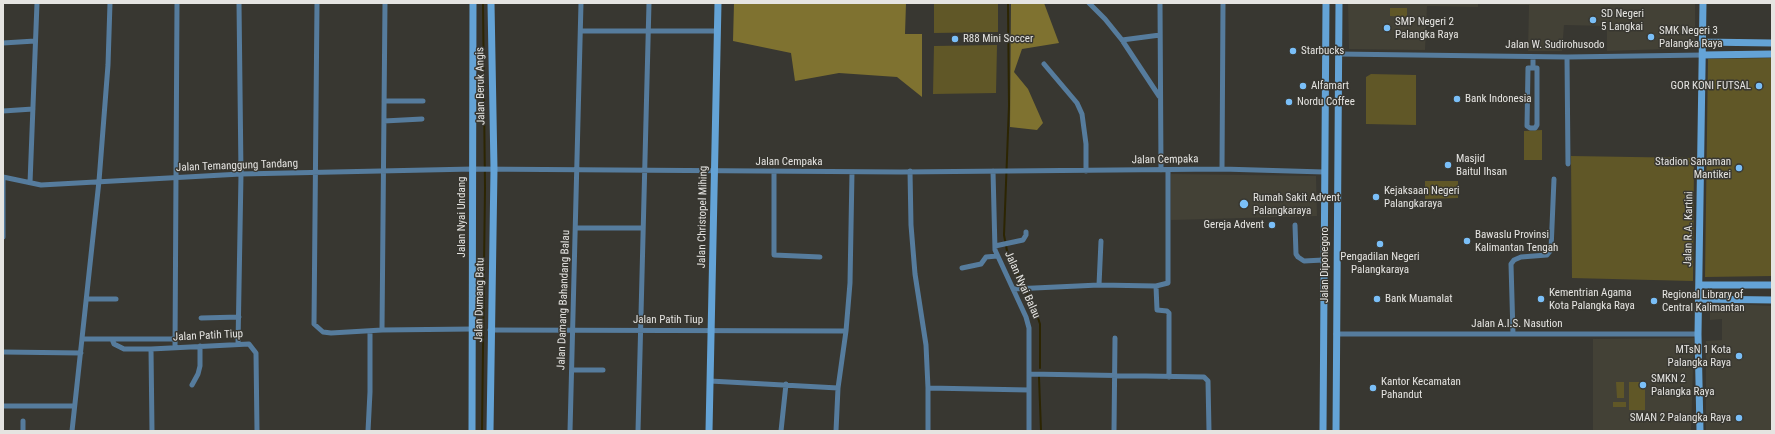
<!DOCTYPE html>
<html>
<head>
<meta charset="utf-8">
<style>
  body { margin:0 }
  #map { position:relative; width:1775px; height:434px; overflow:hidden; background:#383731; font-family:"Roboto Condensed",sans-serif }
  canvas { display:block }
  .frame { position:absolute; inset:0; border:4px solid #e5e4e1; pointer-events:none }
</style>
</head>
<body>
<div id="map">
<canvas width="1775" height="434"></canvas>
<div class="frame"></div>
</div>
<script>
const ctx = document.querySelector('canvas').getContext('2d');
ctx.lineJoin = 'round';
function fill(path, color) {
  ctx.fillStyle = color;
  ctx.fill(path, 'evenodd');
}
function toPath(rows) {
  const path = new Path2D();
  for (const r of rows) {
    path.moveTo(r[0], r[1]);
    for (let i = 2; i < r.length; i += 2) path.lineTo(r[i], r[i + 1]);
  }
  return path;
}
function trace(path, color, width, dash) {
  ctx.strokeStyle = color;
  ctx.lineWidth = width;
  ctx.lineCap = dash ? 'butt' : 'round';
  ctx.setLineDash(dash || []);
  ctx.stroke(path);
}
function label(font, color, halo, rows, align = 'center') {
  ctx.font = font + ' "Roboto Condensed",sans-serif';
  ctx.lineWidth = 3;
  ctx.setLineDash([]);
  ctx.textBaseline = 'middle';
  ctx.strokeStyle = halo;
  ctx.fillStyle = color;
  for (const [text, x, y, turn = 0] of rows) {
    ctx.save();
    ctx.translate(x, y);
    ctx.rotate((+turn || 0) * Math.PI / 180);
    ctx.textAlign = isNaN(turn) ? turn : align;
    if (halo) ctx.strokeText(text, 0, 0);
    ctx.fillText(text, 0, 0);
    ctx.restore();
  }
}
fill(toPath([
  [1348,3,1695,3,1695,48,1607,51,1607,26,1564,25,1562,51,1528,51,1529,5,1478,4,1478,7,1427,6,1425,50,1349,49],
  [1171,174,1316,176,1317,216,1171,220],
  [1710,303,1772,306,1772,431,1706,431,1706,341,1722,340,1722,319,1710,320],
  [1694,338,1691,431,1593,431,1593,339]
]), '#434136');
fill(toPath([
  [934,3,998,3,998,32,934,33],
  [1390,8,1407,8,1407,17,1390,16],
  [997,45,996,93,933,94,934,46],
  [1772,58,1772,276,1705,277,1708,59],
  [1371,74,1416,75,1416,125,1366,124,1366,77],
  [1542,130,1542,160,1524,160,1524,131],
  [1571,156,1694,158,1693,281,1572,278],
  [1425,181,1458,181,1458,198,1425,199],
  [1616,382,1624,382,1624,398,1617,398],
  [1629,382,1645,382,1645,410,1629,410],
  [1613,402,1626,402,1626,407,1613,407]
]), '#605727');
fill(toPath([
  [734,3,906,3,905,34,922,34,922,97,897,77,839,73,795,81,791,53,733,41],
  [1011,3,1044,3,1059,43,1022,49,1014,72,1028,89,1043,123,1037,130,1010,127]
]), '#7f7230');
trace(toPath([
  [1008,3,1009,106,1004,235,1007,251,1022,283],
  [1027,293,1034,309],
  [1037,315,1040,324,1040,368],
  [1039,377,1041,431],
  [482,431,485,188,483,3]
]), '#2c2502', 2);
trace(toPath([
  [317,3,314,324,323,332,331,333,382,330,473,329],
  [1089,3,1105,19,1122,40,1159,96],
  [1160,3,1161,170],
  [581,31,717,31],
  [1122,40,1160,35],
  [3,43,35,41],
  [1338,54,1567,57,1703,55],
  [1567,57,1568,164],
  [1044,64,1077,103,1082,114,1086,144,1086,171],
  [1528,68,1537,68,1537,125,1535,128,1530,128,1527,126,1528,68],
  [1533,68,1533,57],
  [384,101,423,101],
  [3,111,33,109],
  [384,121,422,119],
  [1222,169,1223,3],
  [774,171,774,255,820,257],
  [910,171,911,225,915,274,926,345,928,388,928,431],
  [993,171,995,250,1026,317,1029,328,1029,431],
  [3,177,41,185,241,174,473,169,901,172,1222,169,1324,172],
  [30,183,37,3],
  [1295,225,1296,254,1298,257,1304,261,1323,260],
  [577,228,643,228],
  [3,237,3,177],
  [995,246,1023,240,1026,235,1026,232],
  [962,268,981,264,986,257,997,256],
  [1099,285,1101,241],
  [1156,286,1157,310,1167,311,1169,313,1169,377],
  [1013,289,1099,285,1156,286,1168,283,1168,170],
  [87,299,116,299],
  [201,318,239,317],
  [382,330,385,3],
  [490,330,846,331],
  [1336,334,1698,334],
  [1513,334,1511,264,1514,260,1521,257,1547,255,1551,250,1554,179],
  [82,339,112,339,114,344,124,349,151,349,249,344,256,353,257,431],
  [112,339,176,339],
  [238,344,241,174,239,3],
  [175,348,177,3],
  [151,349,152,431],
  [3,352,81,353],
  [572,370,603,370],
  [1029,374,1204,377,1208,381,1209,431],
  [710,381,838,388],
  [192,385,198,374,200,366,200,346],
  [928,388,1029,390],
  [3,406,74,406],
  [23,431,23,421],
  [72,431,99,181,108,65,110,3],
  [368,431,370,392,370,331],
  [570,431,581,3],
  [638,431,649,3],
  [781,431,786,384],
  [836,431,838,388,846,331,850,283,852,172],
  [1114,431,1115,338]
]), '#567c9d', 5);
trace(toPath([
  [1703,42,1772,43],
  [1703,55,1772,54],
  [1699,285,1772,285],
  [1699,299,1772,300],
  [472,431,473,3],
  [490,431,494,169,491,3],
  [709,431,718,3],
  [1323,431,1326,3],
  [1336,431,1339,3],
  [1700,431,1698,334,1703,3]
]), '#64a3d6', 7);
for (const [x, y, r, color] of [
  [1593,20,4,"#7abff8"],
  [1387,28,4,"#7abff8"],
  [1651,37,4,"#7abff8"],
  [955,39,4,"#7abff8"],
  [1293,51,4,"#7abff8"],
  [1303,86,4,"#7abff8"],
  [1759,86,4,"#7abff8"],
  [1457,99,4,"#7abff8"],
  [1289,102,4,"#7abff8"],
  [1448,165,4,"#7abff8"],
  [1739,168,4,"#7abff8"],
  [1376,197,4,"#7abff8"],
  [1244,204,5,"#7abff8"],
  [1272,225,4,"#7abff8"],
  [1467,241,4,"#7abff8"],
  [1380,244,4,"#7abff8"],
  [1377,299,4,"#7abff8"],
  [1541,299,4,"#7abff8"],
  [1654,301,4,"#7abff8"],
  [1739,356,4,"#7abff8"],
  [1643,385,4,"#7abff8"],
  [1373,388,4,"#7abff8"],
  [1739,418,4,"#7abff8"]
]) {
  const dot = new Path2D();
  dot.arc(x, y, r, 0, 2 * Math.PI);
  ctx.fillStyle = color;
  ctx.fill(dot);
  trace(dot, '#383731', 1.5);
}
label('11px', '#e5e4e1', '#383731', [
  ["SD Negeri",1601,14],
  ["5 Langkai",1601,27],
  ["SMP Negeri 2",1395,22],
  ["Palangka Raya",1395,35],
  ["SMK Negeri 3",1659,31],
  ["Palangka Raya",1659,44],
  ["R88 Mini Soccer",963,39],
  ["Starbucks",1301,51],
  ["Alfamart",1311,86],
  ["GOR KONI FUTSAL",1751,86,"right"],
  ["Bank Indonesia",1465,99],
  ["Nordu Coffee",1297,102],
  ["Masjid",1456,159],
  ["Baitul Ihsan",1456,172],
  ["Stadion Sanaman",1731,162,"right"],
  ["Mantikei",1731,175,"right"],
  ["Kejaksaan Negeri",1384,191],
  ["Palangkaraya",1384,204],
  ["Rumah Sakit Advent",1253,198],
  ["Palangkaraya",1253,211],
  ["Gereja Advent",1264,225,"right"],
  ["Bawaslu Provinsi",1475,235],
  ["Kalimantan Tengah",1475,248],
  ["Pengadilan Negeri",1380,257,"center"],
  ["Palangkaraya",1380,270,"center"],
  ["Kementrian Agama",1549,293],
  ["Kota Palangka Raya",1549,306],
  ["Regional Library of",1662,295],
  ["Central Kalimantan",1662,308],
  ["Bank Muamalat",1385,299],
  ["MTsN 1 Kota",1731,350,"right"],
  ["Palangka Raya",1731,363,"right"],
  ["SMKN 2",1651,379],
  ["Palangka Raya",1651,392],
  ["Kantor Kecamatan",1381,382],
  ["Pahandut",1381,395],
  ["SMAN 2 Palangka Raya",1731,418,"right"]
], 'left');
label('11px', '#e5e4e1', '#383731', [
  ["Jalan W. Sudirohusodo",1555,45],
  ["Jalan Beruk Angis",481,86,-91],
  ["Jalan Cempaka",1165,160,-1],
  ["Jalan Cempaka",789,162],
  ["Jalan Temanggung Tandang",237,166,-2],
  ["Jalan Nyai Undang",462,217,-90],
  ["Jalan Christopel Mihing",703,217,-89],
  ["Jalan R.A. Kartini",1689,229,-89],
  ["Jalan Diponegoro",1325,265,-90],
  ["Jalan Nyai Balau",1022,285,66],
  ["Jalan Dumang Batu",480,300,-89],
  ["Jalan Damang Bahandang Balau",564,300,-88],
  ["Jalan Patih Tiup",668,320],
  ["Jalan A.I.S. Nasution",1517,324],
  ["Jalan Patih Tiup",208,336,-3]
]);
</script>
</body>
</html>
